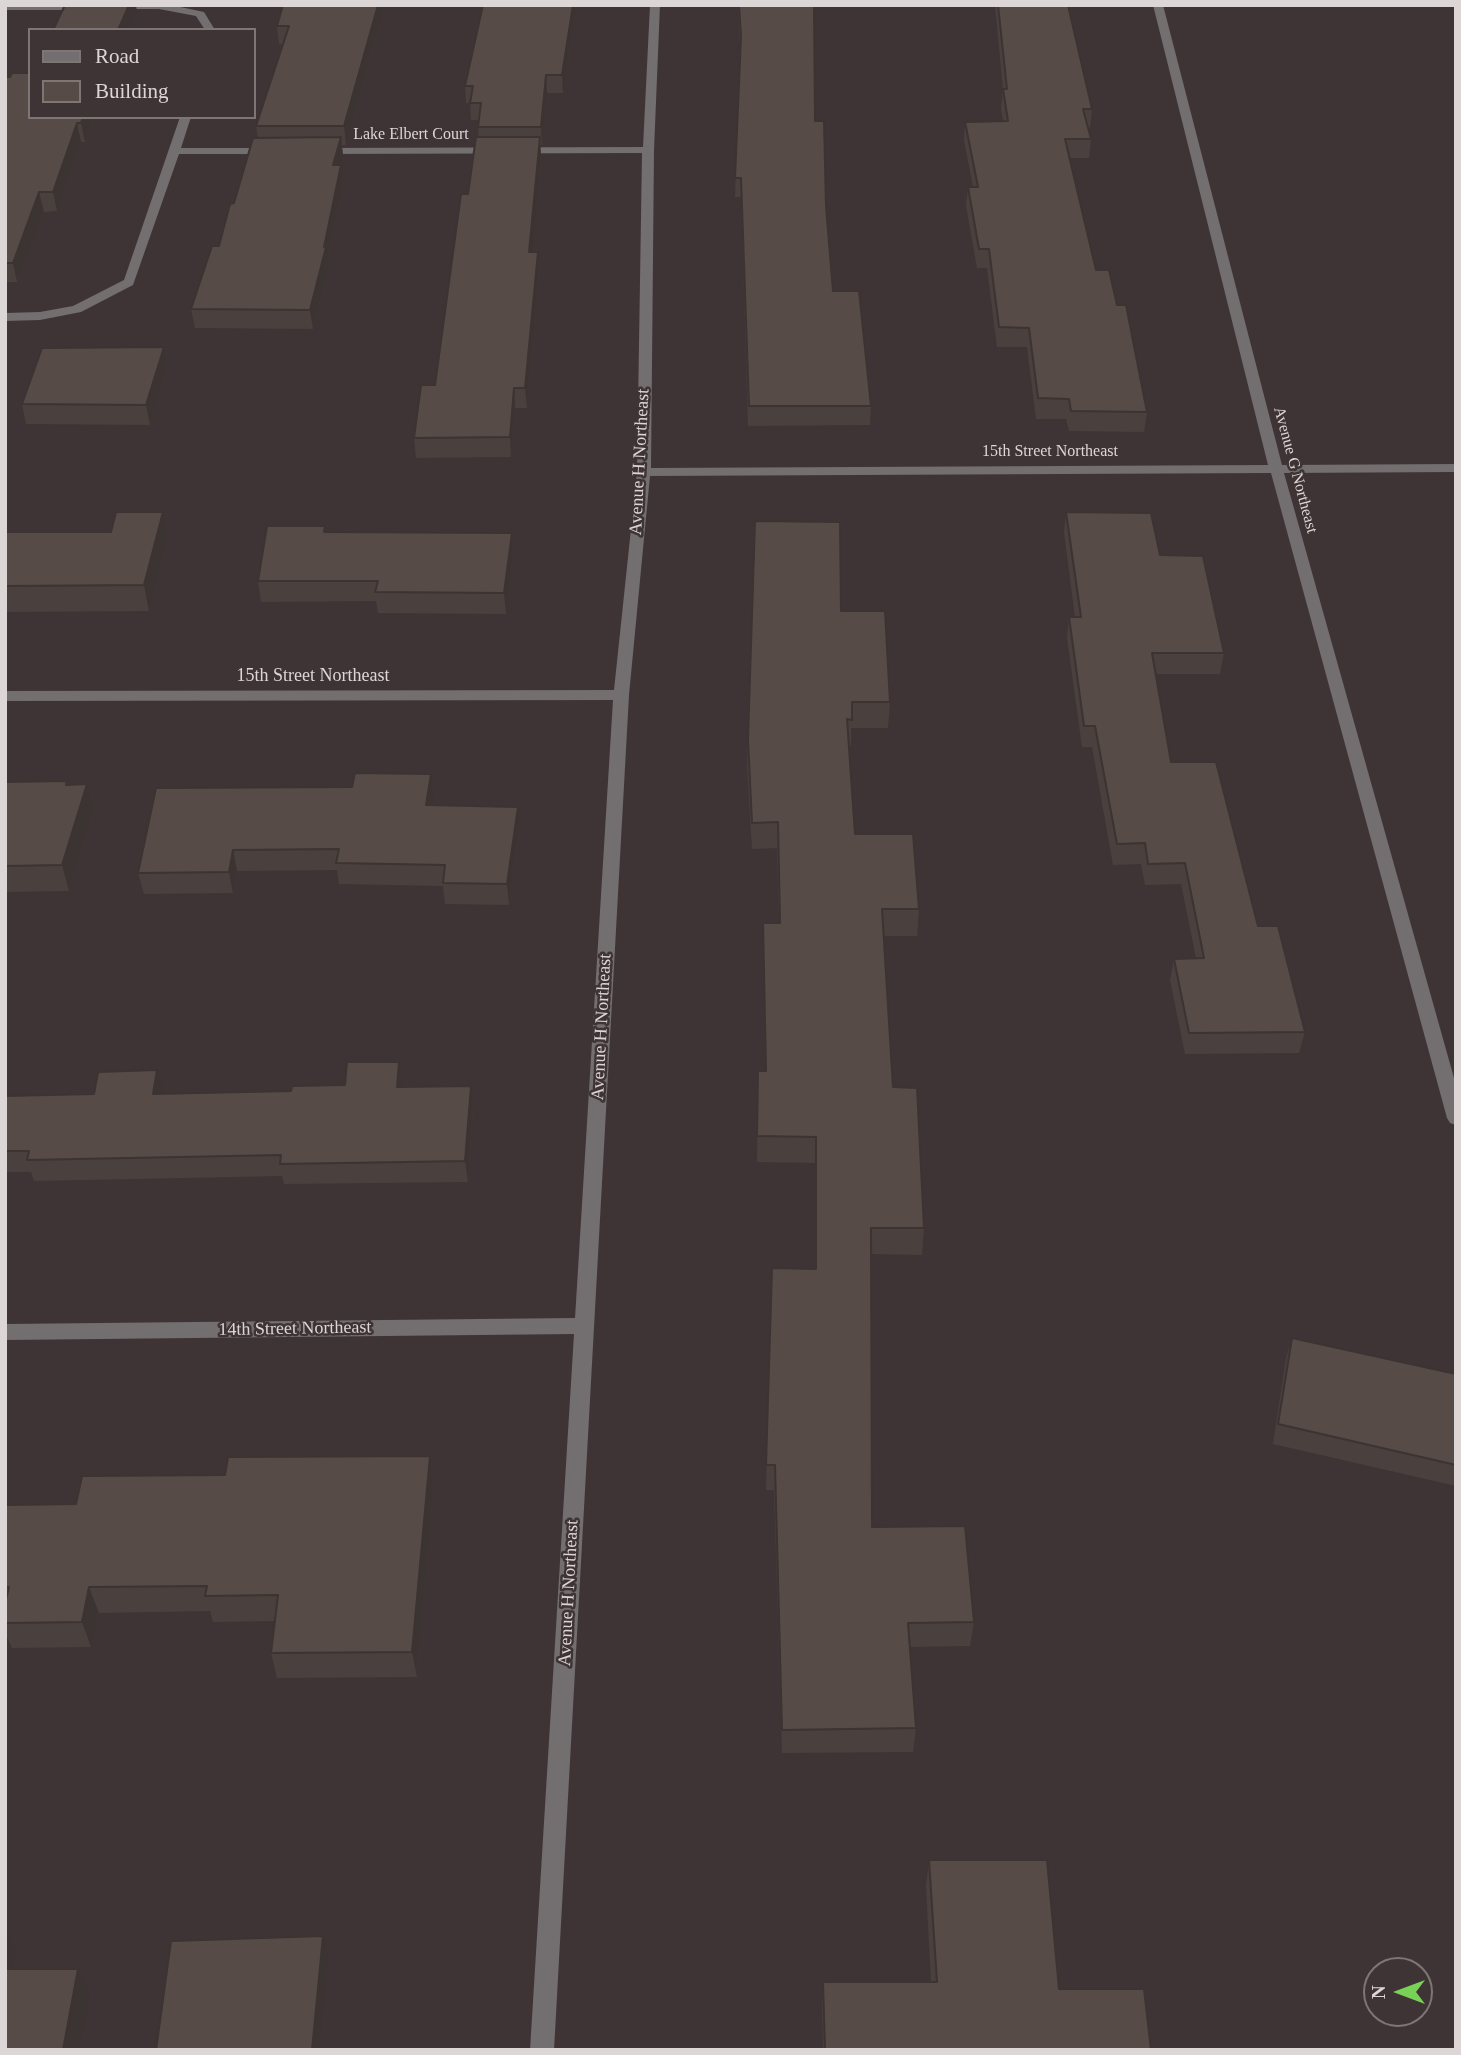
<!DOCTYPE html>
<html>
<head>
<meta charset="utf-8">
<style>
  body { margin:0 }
  #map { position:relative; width:1461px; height:2055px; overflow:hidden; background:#3f3435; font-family:"Times New Roman",serif }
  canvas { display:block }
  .frame { position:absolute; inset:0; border:7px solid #ddd6d6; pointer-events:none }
  .legend { position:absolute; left:28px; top:28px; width:228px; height:91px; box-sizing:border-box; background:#3f3435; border:2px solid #7e7575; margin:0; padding:9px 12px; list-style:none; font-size:21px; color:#ddd6d6 }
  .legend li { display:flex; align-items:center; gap:14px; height:35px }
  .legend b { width:35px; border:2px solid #7e7575 }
  .north { position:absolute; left:1363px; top:1957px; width:70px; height:70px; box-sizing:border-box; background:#3f3435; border:2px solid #7e7575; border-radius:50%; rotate:270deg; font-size:19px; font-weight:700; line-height:28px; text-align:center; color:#ddd6d6 }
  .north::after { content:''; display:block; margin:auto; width:24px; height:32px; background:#79d158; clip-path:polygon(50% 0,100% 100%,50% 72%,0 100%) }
</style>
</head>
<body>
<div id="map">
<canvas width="1461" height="2055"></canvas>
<div class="frame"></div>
<ul class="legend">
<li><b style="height:9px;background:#736e70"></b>Road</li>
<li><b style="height:19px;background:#564b47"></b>Building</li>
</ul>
<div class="north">N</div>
</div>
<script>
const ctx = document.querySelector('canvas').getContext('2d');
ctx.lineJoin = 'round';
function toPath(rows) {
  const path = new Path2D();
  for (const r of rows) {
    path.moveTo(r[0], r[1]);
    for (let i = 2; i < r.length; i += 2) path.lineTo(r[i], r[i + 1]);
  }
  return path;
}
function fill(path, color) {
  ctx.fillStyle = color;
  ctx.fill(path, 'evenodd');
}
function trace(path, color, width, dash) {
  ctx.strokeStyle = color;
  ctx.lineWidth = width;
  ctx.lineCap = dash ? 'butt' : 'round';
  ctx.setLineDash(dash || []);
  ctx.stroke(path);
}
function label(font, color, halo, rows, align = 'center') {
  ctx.font = font + ' "Times New Roman",serif';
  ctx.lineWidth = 5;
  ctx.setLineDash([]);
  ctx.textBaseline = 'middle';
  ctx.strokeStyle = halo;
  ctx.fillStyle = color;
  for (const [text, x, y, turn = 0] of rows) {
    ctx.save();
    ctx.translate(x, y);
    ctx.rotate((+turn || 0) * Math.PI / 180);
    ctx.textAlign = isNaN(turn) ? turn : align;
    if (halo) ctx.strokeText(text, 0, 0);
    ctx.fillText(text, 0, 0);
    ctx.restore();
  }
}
fill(toPath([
  [5,5,90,5,91,7,86,10,5,10,5,5],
  [171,5,204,12,215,30,205,30,196,16,159,9,114,9,109,6,171,5],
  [650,5,660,5,654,150,651,468,1268,465,1153,5,1163,5,1282,465,1456,464,1456,472,1284,473,1456,1085,1456,1125,1450,1123,1447,1118,1271,473,650,476,629,695,554,2050,530,2050,574,1334,5,1340,5,1324,575,1318,613,700,5,701,5,691,614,690,637,472,642,153,319,154,313,151,319,148,643,147,650,5],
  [180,117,191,117,181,148,273,148,279,151,273,154,179,154,133,285,81,312,40,320,5,321,5,313,40,312,73,306,124,280,180,117]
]), '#736e70');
fill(toPath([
  [385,5,346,145,342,145,343,156,341,165,343,184,328,258,329,266,313,329,195,328,191,309,219,246,258,138,256,126,283,44,279,44,277,26],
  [483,5,575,5,575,16,563,93,547,93,542,145,540,145,541,156,532,252,538,252,539,271,527,408,515,408,511,457,416,458,414,438,435,385,478,137,479,120,471,120,470,103,466,103,465,86],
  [738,5,814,5,815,121,826,206,833,291,871,406,870,425,748,426,741,197,735,197,740,46],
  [995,5,1068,5,1092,109,1090,128,1088,127,1091,139,1089,158,1070,158,1096,270,1117,305,1147,412,1144,432,1069,431,1066,419,1036,419,1027,347,997,347,987,268,977,268,966,206,968,187,973,187,964,140,965,122,1003,121,1001,108,1003,89],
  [5,77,93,117,85,142,81,142,57,211,44,212,17,282,5,282],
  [167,367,150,425,26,424,22,404],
  [163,512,168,537,149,611,5,612,5,532,111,532],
  [1066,512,1160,555,1224,653,1220,674,1156,674,1171,762,1258,926,1305,1032,1299,1053,1185,1054,1170,980,1174,959,1196,958,1181,884,1145,885,1141,864,1113,865,1092,747,1082,747,1067,638,1069,617,1075,617,1064,532],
  [326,532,512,533,513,554,506,614,378,613,376,601,261,602,258,581],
  [841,611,890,702,888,728,851,728,851,746,849,746,855,834,919,909,917,936,883,936,893,1087,924,1228,922,1255,871,1254,872,1527,974,1622,970,1646,910,1647,916,1728,913,1752,782,1753,774,1490,766,1490,772,1268,815,1269,815,1163,757,1162,758,1071,765,1071,763,923,779,923,777,848,752,849,747,765,748,739],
  [67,781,68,785,93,810,69,891,5,892,5,782],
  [434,795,432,805,519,828,509,905,445,904,443,886,339,884,337,870,237,871,233,893,144,894,138,873],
  [399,1062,402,1087,473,1107,468,1182,284,1184,282,1176,34,1181,31,1172,5,1172,5,1096,163,1091,162,1094,291,1091,345,1085],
  [1292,1338,1456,1374,1456,1486,1273,1444,1286,1358],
  [430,1456,434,1483,417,1677,277,1678,271,1653,275,1621,213,1622,210,1611,99,1613,91,1647,12,1648,5,1633,5,1505,76,1504,225,1475],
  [929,1860,1059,1989,1151,2050,823,2050,822,2006,823,1982,931,1982,926,1886]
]), '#4a403d');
fill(toPath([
  [129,5,136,5,137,12,129,30,118,30],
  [378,5,385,5,346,145,344,126],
  [573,5,575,5,575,16,563,93,562,75],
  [546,75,547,93,542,145,541,127],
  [83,117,93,117,85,142,81,123],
  [77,123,81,142,57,211,53,192],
  [341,137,343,156,341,165,343,184,328,258,329,266,313,329,310,310,324,247,333,165],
  [540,137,541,156,531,271,529,252],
  [39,192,44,212,17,282,13,263],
  [538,252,539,271,527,408,525,388],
  [164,347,167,367,150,425,146,405],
  [514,388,515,408,511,457,510,437],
  [163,512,168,537,149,611,144,585],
  [512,533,513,554,506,614,504,593],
  [431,774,434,795,429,826,426,805],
  [87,784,93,810,69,891,62,865],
  [518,807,519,828,509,905,507,884],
  [233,850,237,871,233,893,229,872],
  [399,1062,402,1083,400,1108,397,1087],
  [157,1070,163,1091,158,1115,153,1094],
  [471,1086,473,1107,468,1182,465,1161],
  [430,1456,434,1483,417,1677,412,1652],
  [89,1587,99,1613,91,1647,82,1622],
  [5,1930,16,1950,7,1994,5,1991],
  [323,1936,328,1954,319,2050,312,2050],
  [78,1969,90,1994,79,2050,63,2050]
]), '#3c3432');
const building = toPath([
  [65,5,129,5,118,30,53,30,65,5],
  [283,5,378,5,344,126,256,126,289,26,277,26,283,5],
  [483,5,573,5,562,75,546,75,541,127,478,127,481,103,470,103,473,86,465,86,483,5],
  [739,5,814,5,815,121,824,121,826,206,833,291,859,291,871,406,749,406,741,178,735,178,741,36,739,5],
  [998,5,1068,5,1092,109,1083,109,1091,139,1065,139,1096,270,1109,270,1117,305,1126,305,1147,412,1071,411,1069,399,1038,398,1029,328,999,327,989,249,979,249,968,187,978,187,965,122,1008,121,1003,89,1007,89,998,5],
  [12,73,30,73,30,117,83,117,81,123,77,123,53,192,39,192,13,263,5,263,5,77,10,77,12,73],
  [341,137,333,165,341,165,324,247,326,247,310,310,191,309,212,246,219,246,230,204,234,203,253,138,341,137],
  [476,137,540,137,529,252,538,252,525,388,514,388,510,437,414,438,421,385,435,385,461,194,468,194,476,137],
  [164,347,146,405,22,404,42,348,164,347],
  [116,512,163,512,144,585,5,586,5,532,111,532,116,512],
  [1066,512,1151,513,1160,555,1203,556,1224,653,1152,653,1171,762,1216,762,1258,926,1278,926,1305,1032,1189,1033,1174,959,1204,958,1185,863,1148,864,1145,843,1117,844,1095,726,1084,726,1069,617,1081,617,1066,512],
  [755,521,840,522,841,611,885,611,890,702,852,702,852,720,847,719,855,834,913,834,919,909,882,909,893,1087,917,1088,924,1228,871,1228,872,1527,965,1526,974,1622,908,1623,916,1728,782,1730,775,1465,766,1465,772,1268,816,1269,816,1137,757,1136,758,1071,766,1071,763,923,780,923,778,822,752,823,748,739,755,521],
  [267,526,325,526,324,532,512,533,504,593,375,592,378,581,258,581,267,526],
  [355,773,431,774,426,805,518,807,507,884,443,883,445,865,336,863,339,849,233,850,229,872,138,873,156,788,352,787,355,773],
  [67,781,66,785,87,784,62,865,5,866,5,782,67,781],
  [347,1062,399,1062,397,1087,471,1086,465,1161,280,1164,281,1155,27,1160,29,1151,5,1151,5,1096,94,1094,98,1072,157,1070,153,1094,291,1091,292,1086,345,1085,347,1062],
  [1292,1338,1456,1374,1456,1465,1278,1424,1292,1338],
  [430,1456,412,1652,271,1653,278,1595,205,1596,207,1586,89,1587,82,1622,5,1623,5,1604,9,1587,5,1587,5,1505,76,1504,82,1476,225,1475,228,1457,430,1456],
  [929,1860,1047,1860,1059,1989,1144,1989,1151,2050,825,2050,823,1982,937,1982,929,1860],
  [323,1936,312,2050,156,2050,171,1941,323,1936],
  [5,1969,78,1969,63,2050,5,2050,5,1969]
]);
fill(building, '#564b47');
trace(building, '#3c3432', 2);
label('16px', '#ddd6d6', '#3f3435', [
  ["Lake Elbert Court",411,135],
  ["15th Street Northeast",1050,452],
  ["Avenue G Northeast",1295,470,75]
]);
label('18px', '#ddd6d6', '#3f3435', [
  ["Avenue H Northeast",640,462,-87],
  ["15th Street Northeast",313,676],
  ["Avenue H Northeast",602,1027,-87],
  ["14th Street Northeast",295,1329,-1],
  ["Avenue H Northeast",569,1593,-87]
]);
</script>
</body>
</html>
